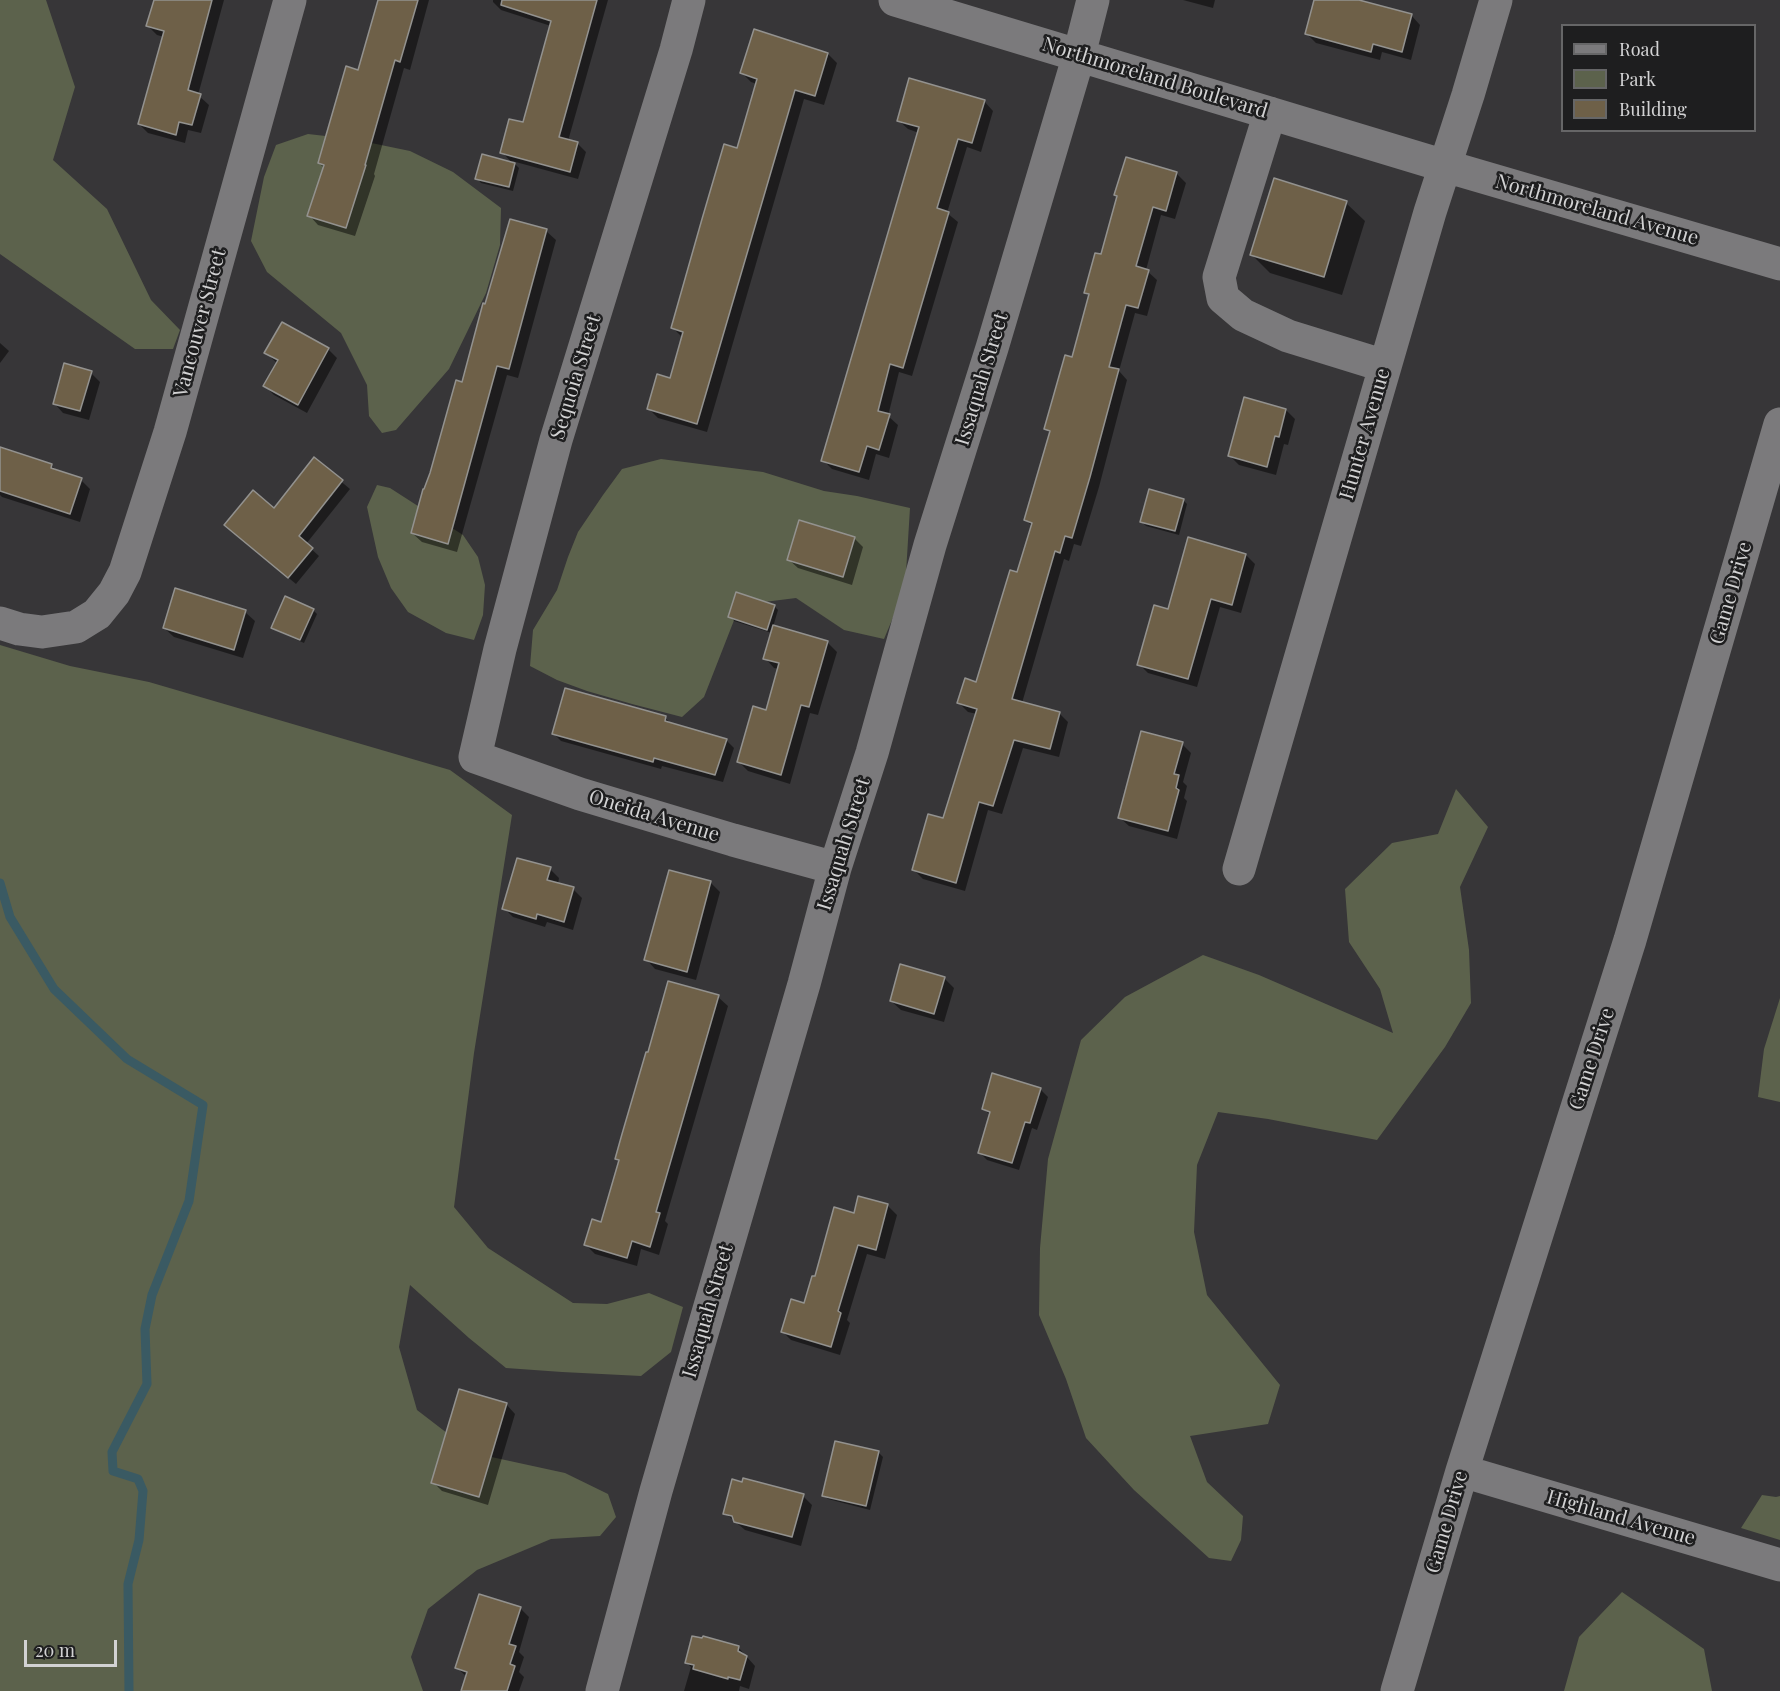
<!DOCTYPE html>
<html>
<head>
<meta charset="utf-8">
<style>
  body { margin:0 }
  #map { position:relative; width:1780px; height:1691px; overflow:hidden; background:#373638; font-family:"Playfair Display",serif }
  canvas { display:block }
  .legend { position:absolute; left:1561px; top:24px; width:195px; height:108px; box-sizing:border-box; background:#1e1e1f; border:2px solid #666667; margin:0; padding:8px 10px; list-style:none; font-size:18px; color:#d2d2d3 }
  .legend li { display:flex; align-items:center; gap:12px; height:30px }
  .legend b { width:30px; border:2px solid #666667 }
  .scale { position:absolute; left:24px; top:1640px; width:93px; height:27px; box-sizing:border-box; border:3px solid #d2d2d3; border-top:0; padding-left:8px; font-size:18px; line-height:21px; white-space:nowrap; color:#d2d2d3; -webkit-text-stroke:4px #1e1e1f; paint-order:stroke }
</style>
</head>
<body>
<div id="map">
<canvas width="1780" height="1691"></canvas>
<ul class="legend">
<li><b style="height:8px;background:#7b7a7c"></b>Road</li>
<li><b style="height:16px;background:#5c624c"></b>Park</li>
<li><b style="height:16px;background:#6e6048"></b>Building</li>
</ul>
<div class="scale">20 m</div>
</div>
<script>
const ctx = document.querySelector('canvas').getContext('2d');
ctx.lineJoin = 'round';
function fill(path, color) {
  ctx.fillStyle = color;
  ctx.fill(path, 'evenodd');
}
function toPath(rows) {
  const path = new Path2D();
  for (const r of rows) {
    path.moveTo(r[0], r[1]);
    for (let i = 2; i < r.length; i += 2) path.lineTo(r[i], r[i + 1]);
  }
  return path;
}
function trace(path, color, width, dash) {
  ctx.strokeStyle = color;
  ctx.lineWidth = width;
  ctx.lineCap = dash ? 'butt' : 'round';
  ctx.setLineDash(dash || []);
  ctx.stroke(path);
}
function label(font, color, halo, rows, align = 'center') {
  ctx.font = font + ' "Playfair Display",serif';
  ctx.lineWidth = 5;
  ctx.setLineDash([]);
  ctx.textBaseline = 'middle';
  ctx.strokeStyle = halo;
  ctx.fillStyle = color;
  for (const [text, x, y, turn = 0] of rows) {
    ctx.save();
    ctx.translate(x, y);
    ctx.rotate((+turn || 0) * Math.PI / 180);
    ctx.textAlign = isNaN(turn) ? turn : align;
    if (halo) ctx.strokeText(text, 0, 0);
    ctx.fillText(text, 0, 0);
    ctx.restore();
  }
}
fill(toPath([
  [0,0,46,0,75,87,53,160,107,209,151,300,180,330,173,349,135,349,0,254],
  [308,134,352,139,410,151,453,172,501,208,500,245,486,293,449,369,396,430,382,433,369,416,367,385,341,333,267,272,251,241,264,177,276,145],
  [661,459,763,472,824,491,857,496,910,508,905,589,884,639,844,630,796,598,740,605,704,697,682,717,632,704,587,691,557,680,530,666,533,630,557,590,568,557,578,532,603,495,622,469],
  [377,485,390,488,463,535,478,557,485,585,483,615,474,640,446,633,408,612,391,588,378,557,367,507],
  [0,645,70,666,149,682,450,770,512,815,474,1053,454,1207,488,1248,573,1303,607,1304,649,1293,683,1307,671,1352,641,1376,562,1372,506,1368,469,1338,410,1285,399,1347,417,1410,473,1453,565,1473,608,1494,616,1517,600,1536,551,1539,477,1570,428,1609,411,1657,423,1691,0,1691],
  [1456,789,1488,827,1460,887,1469,950,1471,1003,1445,1047,1377,1140,1268,1119,1218,1112,1197,1165,1194,1232,1207,1295,1280,1385,1268,1424,1190,1436,1207,1482,1243,1516,1241,1540,1231,1561,1209,1558,1134,1490,1086,1438,1066,1379,1039,1315,1040,1248,1048,1159,1081,1040,1125,997,1203,955,1259,975,1393,1033,1380,989,1349,942,1345,889,1392,843,1438,834],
  [1780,998,1780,1102,1758,1097,1764,1049],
  [1762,1495,1776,1497,1780,1496,1780,1540,1741,1528],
  [1622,1592,1704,1649,1712,1691,1564,1691,1579,1637]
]), '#5c624c');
fill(toPath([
  [155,0,224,0,198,95,209,105,201,133,188,130,185,143,148,133,139,124,164,37,157,35,148,26],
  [380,0,429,0,410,70,404,68,374,174,375,176,355,236,318,225,309,215,324,168,319,163,359,72],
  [493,0,608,0,568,141,577,143,586,152,578,179,512,161,519,168,513,191,481,183,477,178,513,164,502,152,524,124,551,26,501,10,493,2],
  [1183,0,1215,0,1213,8],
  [1315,0,1354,0,1411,15,1420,25,1411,60,1382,52,1380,60,1316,43,1306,33],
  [828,54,837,63,824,105,804,99,707,432,658,418,649,409,671,380,682,337,673,328,738,149,757,84,751,82,742,73],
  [984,101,993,111,981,152,967,147,947,213,958,222,912,376,899,372,888,416,898,425,889,458,876,454,869,480,832,469,823,460,919,133,908,129,898,120],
  [1127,159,1177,174,1186,183,1175,219,1161,215,1146,270,1157,280,1147,316,1135,313,1119,371,1127,380,1099,487,1081,546,1074,544,1069,561,1064,559,1022,703,1059,713,1068,722,1059,757,1023,748,1002,814,988,810,965,891,923,879,914,870,944,820,977,714,968,712,959,703,977,684,1018,574,1033,527,1026,520,1051,434,1046,429,1073,359,1090,296,1086,292,1102,256],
  [1346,203,1365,221,1342,295,1270,273,1252,255],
  [546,231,556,240,518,378,507,375,457,552,422,542,412,533,463,384],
  [0,343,9,351,0,363],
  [328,349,337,358,307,413,274,395,265,386,278,364,266,353],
  [91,373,100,382,89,420,63,413,54,403],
  [1286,410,1295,419,1288,445,1284,444,1276,475,1239,465,1230,456],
  [314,459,350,489,306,544,319,556,296,584,234,533,275,510],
  [0,464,51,465,58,472,81,480,90,489,80,522,2,497,0,495],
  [1183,500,1187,504,1179,535,1146,526,1142,522],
  [854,538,863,547,852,585,798,568,788,559],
  [1246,555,1255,564,1241,613,1220,607,1197,687,1148,673,1139,664,1169,611],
  [774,606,778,610,773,627,827,642,837,652,818,715,810,713,790,784,748,771,739,762,767,712,779,669,774,668,765,658,772,633,734,621,730,616],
  [313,610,317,614,304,643,277,631,273,627],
  [245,612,255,621,243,658,174,637,164,628],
  [665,718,673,725,726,740,734,748,723,782,662,766,661,769,561,741,553,733],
  [1182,744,1191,753,1183,782,1187,786,1184,798,1187,801,1177,839,1129,826,1119,817],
  [550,869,559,878,558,884,573,889,582,898,573,930,547,922,545,927,513,917,504,908],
  [670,872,711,883,720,892,696,980,655,969,646,959],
  [944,978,954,988,944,1022,901,1010,891,1001],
  [718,997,728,1006,665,1221,668,1224,659,1255,641,1249,637,1266,595,1254,586,1245,602,1224,620,1162,616,1159,649,1054],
  [1040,1089,1048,1097,1037,1130,1032,1128,1019,1170,987,1160,979,1152,991,1116,984,1109],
  [859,1198,888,1206,897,1215,885,1259,867,1254,847,1320,850,1323,840,1355,791,1340,782,1331,805,1305,816,1278,855,1215],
  [506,1404,515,1414,488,1505,442,1491,433,1482],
  [836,1443,879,1453,883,1457,870,1510,828,1499,824,1495],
  [803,1496,812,1505,801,1546,745,1530,725,1513],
  [520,1608,529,1617,519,1652,524,1657,519,1672,524,1677,519,1691,462,1691,467,1677,457,1668],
  [738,1647,755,1666,749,1689,740,1686,739,1691,684,1691,691,1667,686,1662]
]), '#0007');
trace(toPath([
  [0,883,10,917,54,989,127,1059,203,1105,189,1201,152,1295,145,1329,147,1384,112,1452,113,1471,138,1479,143,1491,139,1540,128,1584,129,1691]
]), '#3a5a63', 9);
const building = toPath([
  [154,0,212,0,188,90,201,94,192,125,179,122,176,135,138,124,164,31,146,26,154,0],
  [378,0,418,0,400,62,395,60,365,165,366,165,346,228,307,216,324,165,318,163,346,66,358,70,378,0],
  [502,0,597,0,559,137,578,142,570,172,500,153,509,119,523,122,551,21,501,5,502,0],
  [1314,0,1359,0,1412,14,1402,52,1373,44,1371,52,1305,34,1314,0],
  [754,29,828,53,815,96,795,90,697,424,647,409,657,374,670,378,683,332,671,328,702,219,724,144,737,148,757,79,740,73,754,29],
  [909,78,985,100,972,143,958,139,937,208,949,212,917,320,903,368,890,364,878,411,890,414,879,450,867,446,859,472,821,461,919,127,897,121,909,78],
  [482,154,515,163,509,187,475,179,482,154],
  [1126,157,1177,172,1166,211,1153,207,1136,266,1149,270,1138,308,1126,305,1109,367,1119,369,1090,477,1072,538,1065,536,1060,553,1055,551,1012,699,1060,712,1050,749,1014,740,993,806,979,802,956,883,912,870,928,814,943,818,977,709,957,703,965,678,976,682,1010,570,1017,572,1032,523,1024,520,1050,431,1044,429,1065,355,1072,357,1089,294,1084,293,1095,253,1101,254,1117,196,1114,195,1126,157],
  [1274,178,1347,201,1324,277,1250,255,1274,178],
  [510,219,547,229,509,369,497,366,448,544,411,533,423,489,424,489,430,473,456,380,462,382,483,303,485,304,510,219],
  [282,322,329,348,298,405,263,386,278,360,264,353,282,322],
  [64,363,92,371,80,411,53,404,64,363],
  [1244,397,1286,409,1279,437,1275,436,1267,467,1228,456,1244,397],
  [0,447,52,464,51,468,82,478,70,514,0,491,0,447],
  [314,457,343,480,299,536,313,548,288,578,224,525,253,490,274,508,314,457],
  [1149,489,1184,499,1175,531,1140,522,1149,489],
  [799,520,855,537,843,577,787,560,799,520],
  [1188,537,1246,554,1232,605,1211,599,1188,679,1137,665,1154,605,1168,609,1188,537],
  [175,588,246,610,234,650,163,628,175,588],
  [736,592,775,605,767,630,728,617,736,592],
  [285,596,314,609,300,640,271,628,285,596],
  [773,625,828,641,809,707,801,705,781,775,737,762,753,706,766,710,779,663,763,659,773,625],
  [565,688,666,716,665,721,727,739,715,775,654,758,653,762,552,734,565,688],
  [1141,731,1183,742,1174,774,1179,775,1176,788,1179,790,1168,831,1118,818,1141,731],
  [517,858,551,867,547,880,574,887,564,922,537,914,536,919,502,909,517,858],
  [669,870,711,881,687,972,644,960,669,870],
  [900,964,945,977,934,1014,890,1001,900,964],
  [668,981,719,995,656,1212,660,1213,650,1247,632,1241,627,1258,584,1245,592,1219,601,1222,619,1160,615,1159,622,1134,646,1052,648,1052,668,981],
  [992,1073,1041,1088,1030,1123,1025,1122,1012,1163,978,1153,990,1112,982,1109,992,1073],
  [858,1196,888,1204,876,1250,858,1245,838,1311,841,1313,831,1347,781,1332,791,1299,804,1303,812,1276,815,1276,834,1207,854,1213,858,1196],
  [459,1389,507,1403,479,1497,431,1483,459,1389],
  [835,1441,879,1451,866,1506,822,1496,835,1441],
  [743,1478,804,1494,792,1537,734,1522,732,1516,723,1514,732,1479,742,1482,743,1478],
  [479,1594,521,1607,509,1644,516,1646,510,1664,515,1666,507,1691,461,1691,467,1672,455,1668,479,1594],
  [692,1636,702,1638,703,1636,739,1646,738,1651,747,1656,740,1680,728,1677,728,1679,693,1669,694,1665,685,1663,692,1636]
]);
fill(building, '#6e6048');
trace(building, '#93928f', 1.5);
trace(toPath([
  [689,0,676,50,556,440,500,649,475,757,580,794,733,840,835,868],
  [895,0,1445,166,1780,264],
  [1270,113,1219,277,1223,298,1243,315,1288,336,1385,366],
  [0,623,19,629,42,632,76,627,97,614,114,593,125,572,170,432,290,0],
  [1239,869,1430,212,1468,95,1496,0],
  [1462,1471,1780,1565],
  [602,1691,656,1491,804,984,835,868,872,753,930,545,992,348,1079,55,1093,0],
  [1397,1691,1462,1471,1630,940,1780,424]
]), '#7b7a7c', 33);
label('20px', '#d2d2d3', '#1e1e1f', [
  ["Northmoreland Boulevard",1155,78,17],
  ["Northmoreland Avenue",1597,210,16],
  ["Vancouver Street",200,323,-75],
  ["Sequoia Street",576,377,-73],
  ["Issaquah Street",982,379,-73],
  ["Hunter Avenue",1365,434,-74],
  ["Game Drive",1731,593,-74],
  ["Oneida Avenue",654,816,17],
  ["Issaquah Street",844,844,-73],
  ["Game Drive",1592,1059,-72],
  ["Issaquah Street",708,1311,-74],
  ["Highland Avenue",1621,1518,16],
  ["Game Drive",1447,1522,-74]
]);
</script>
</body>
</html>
